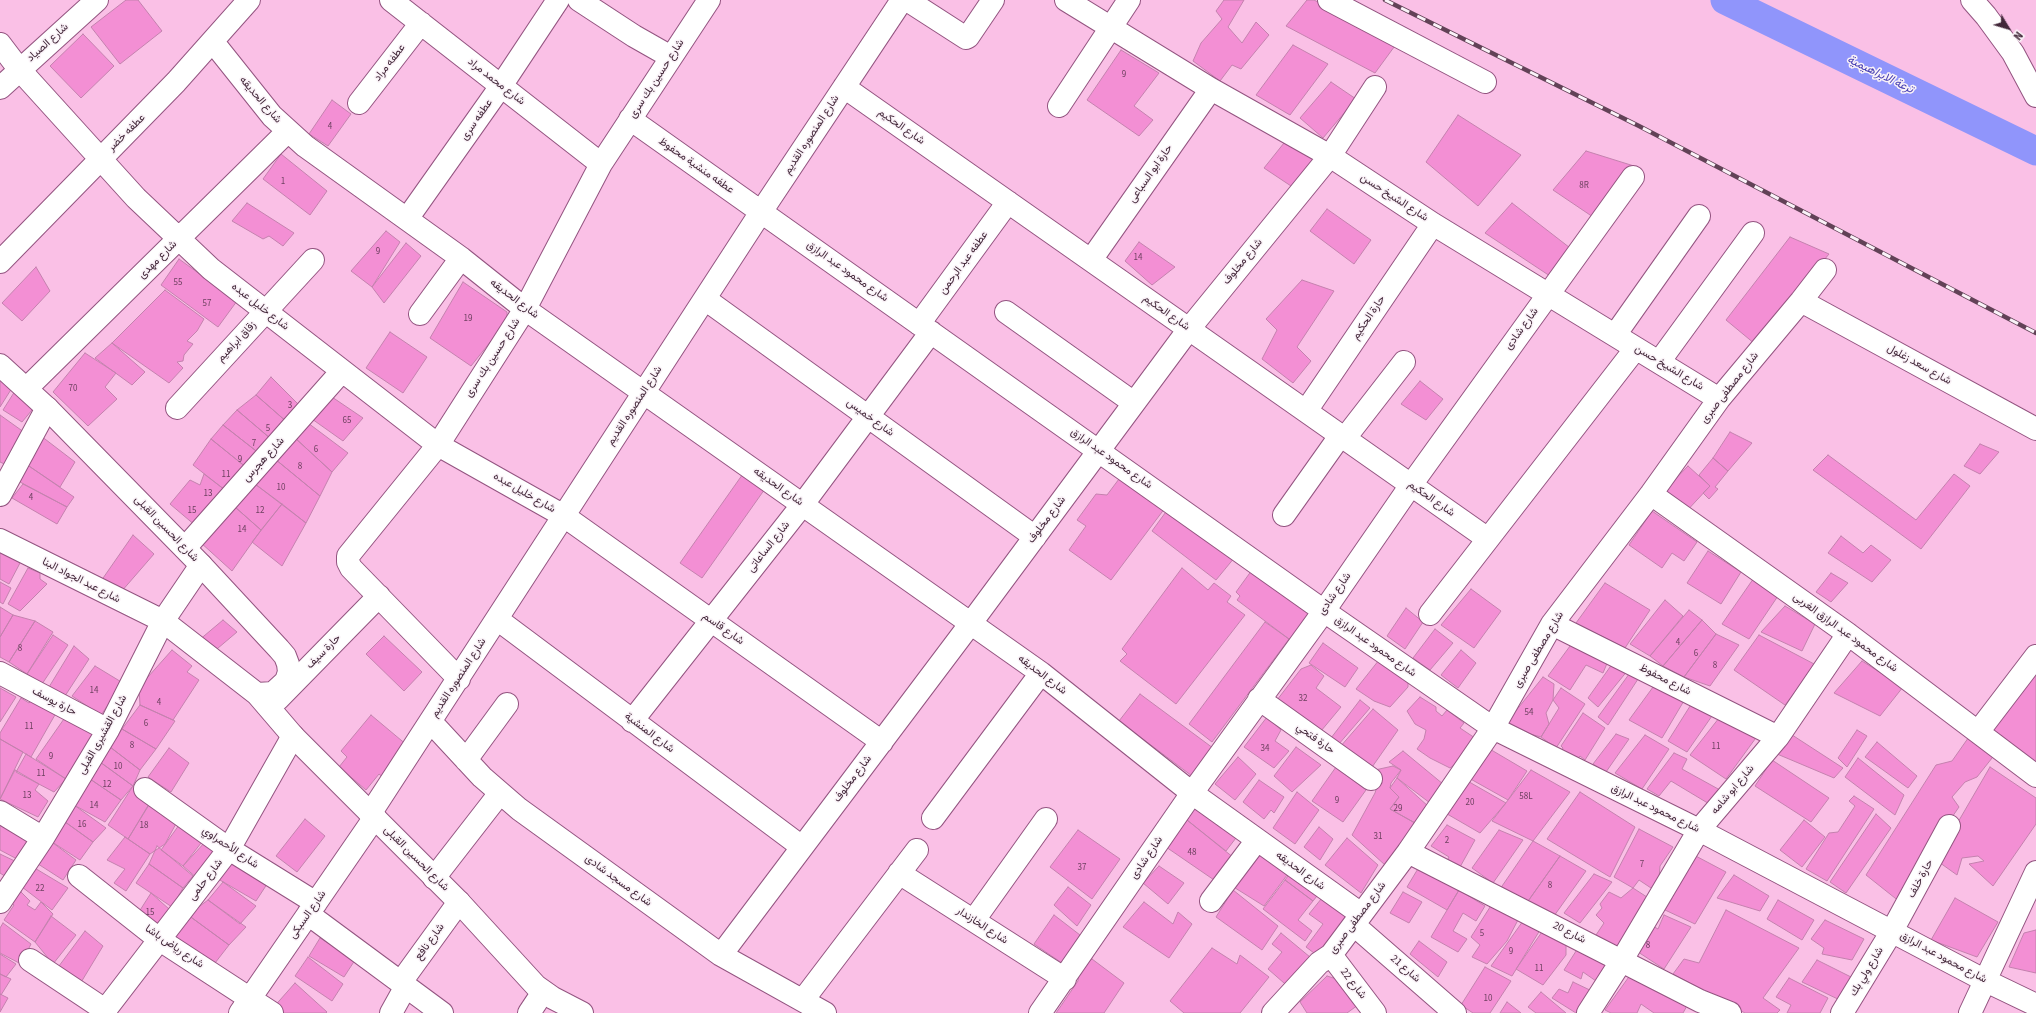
<!DOCTYPE html>
<html>
<head>
<meta charset="utf-8">
<style>
  body { margin:0 }
  #map { position:relative; width:2036px; height:1013px; overflow:hidden; background:#fac0e6; font-family:"Source Sans 3",sans-serif }
  canvas { display:block }
  .north { position:absolute; left:1988px; top:8px; width:40px; height:40px; -webkit-text-stroke:3px #faf3f8; paint-order:stroke; rotate:128deg; font-size:11px; font-weight:700; line-height:16px; text-align:center; color:#422739 }
  .north::after { content:''; display:block; margin:auto; width:14px; height:18px; background:#422739; clip-path:polygon(50% 0,100% 100%,50% 72%,0 100%) }
</style>
</head>
<body>
<div id="map">
<canvas width="2036" height="1013"></canvas>
<div class="north">N</div>
</div>
<script>
const ctx = document.querySelector('canvas').getContext('2d');
ctx.lineJoin = 'round';
function toPath(rows) {
  const path = new Path2D();
  for (const r of rows) {
    path.moveTo(r[0], r[1]);
    for (let i = 2; i < r.length; i += 2) path.lineTo(r[i], r[i + 1]);
  }
  return path;
}
function trace(path, color, width, dash) {
  ctx.strokeStyle = color;
  ctx.lineWidth = width;
  ctx.lineCap = dash ? 'butt' : 'round';
  ctx.setLineDash(dash || []);
  ctx.stroke(path);
}
function fill(path, color) {
  ctx.fillStyle = color;
  ctx.fill(path, 'evenodd');
}
function label(font, color, halo, rows, align = 'center') {
  ctx.font = font + ' "Source Sans 3",Vazirmatn,sans-serif';
  ctx.lineWidth = 3;
  ctx.setLineDash([]);
  ctx.textBaseline = 'middle';
  ctx.strokeStyle = halo;
  ctx.fillStyle = color;
  for (const [text, x, y, turn = 0] of rows) {
    ctx.save();
    ctx.translate(x, y);
    ctx.rotate((+turn || 0) * Math.PI / 180);
    ctx.textAlign = isNaN(turn) ? turn : align;
    if (halo) ctx.strokeText(text, 0, 0);
    ctx.fillText(text, 0, 0);
    ctx.restore();
  }
}
trace(toPath([
  [1725,0,2036,151]
]), '#9095fb', 29);
const building = toPath([
  [126,0,138,0,162,31,120,64,91,27,126,0],
  [1224,0,1244,0,1228,27,1242,43,1256,22,1269,35,1241,69,1232,65,1220,81,1193,61,1201,43,1222,19,1216,11,1224,0],
  [1307,0,1314,0,1397,43,1375,73,1286,26,1307,0],
  [83,34,114,66,81,98,50,66,83,34],
  [1293,45,1328,64,1290,115,1256,95,1293,45],
  [1121,50,1159,73,1134,106,1153,120,1139,136,1087,100,1121,50],
  [1331,82,1356,99,1323,138,1300,118,1331,82],
  [332,100,351,114,328,146,309,134,332,100],
  [1458,115,1521,155,1478,206,1426,162,1458,115],
  [1288,138,1322,159,1297,190,1264,168,1288,138],
  [1586,151,1634,166,1596,219,1553,190,1586,151],
  [281,154,327,191,310,215,263,179,281,154],
  [247,203,294,233,283,246,269,236,263,239,232,221,247,203],
  [1512,203,1574,251,1553,278,1485,233,1512,203],
  [1327,209,1371,240,1354,264,1310,231,1327,209],
  [386,231,400,242,372,287,351,271,386,231],
  [1790,237,1829,254,1755,344,1726,320,1790,237],
  [1139,242,1175,267,1152,285,1125,261,1139,242],
  [406,243,421,256,384,303,372,287,406,243],
  [179,259,237,301,218,327,161,285,179,259],
  [36,267,50,291,22,321,2,303,36,267],
  [1302,280,1334,291,1297,347,1311,361,1293,383,1262,359,1277,330,1266,319,1302,280],
  [463,282,507,312,507,321,471,366,430,338,463,282],
  [165,290,204,319,197,331,187,341,193,344,184,355,183,361,177,362,183,368,169,383,112,343,165,290],
  [390,332,427,357,403,393,366,368,390,332],
  [112,343,145,372,132,385,95,358,112,343],
  [85,353,116,373,105,387,117,399,88,426,53,392,85,353],
  [271,377,302,408,288,423,256,395,271,377],
  [0,380,12,388,0,407,0,380],
  [1420,381,1443,399,1426,420,1401,404,1420,381],
  [15,391,37,404,22,422,3,410,15,391],
  [256,395,288,423,271,439,237,410,256,395],
  [329,395,363,418,343,441,312,419,329,395],
  [237,410,271,439,260,454,223,425,237,410],
  [0,415,28,435,9,466,0,462,0,415],
  [308,423,348,453,332,472,294,437,308,423],
  [223,425,260,454,247,468,211,439,223,425],
  [1730,432,1752,443,1728,471,1713,458,1730,432],
  [41,436,75,462,60,487,23,462,41,436],
  [294,437,332,472,320,496,275,459,294,437],
  [211,439,247,468,225,490,193,465,211,439],
  [1980,444,1999,452,1980,474,1964,466,1980,444],
  [1828,455,1916,520,1954,474,1970,486,1921,549,1813,470,1828,455],
  [1713,458,1728,471,1715,487,1718,489,1709,499,1703,493,1710,486,1699,475,1713,458],
  [275,459,320,496,306,523,255,484,275,459],
  [23,462,74,497,67,507,20,482,23,462],
  [1688,466,1710,486,1683,515,1663,492,1688,466],
  [745,471,767,486,702,578,680,563,745,471],
  [204,474,225,490,196,526,170,504,190,480,200,485,204,474],
  [1122,475,1165,508,1111,580,1069,550,1086,526,1077,520,1096,494,1107,495,1122,475],
  [23,484,67,507,57,524,12,498,23,484],
  [255,484,282,504,261,530,235,507,255,484],
  [282,504,306,523,282,566,252,542,282,504],
  [235,507,261,530,232,571,200,542,235,507],
  [1168,509,1235,557,1216,580,1152,531,1168,509],
  [1652,511,1697,542,1684,561,1672,553,1662,568,1629,545,1652,511],
  [133,535,154,554,121,592,101,581,133,535],
  [1841,536,1863,553,1871,545,1891,560,1872,582,1828,553,1841,536],
  [0,551,20,563,9,584,0,579,0,551],
  [1708,551,1741,572,1721,604,1687,583,1708,551],
  [28,568,40,573,40,579,47,584,20,611,8,604,28,568],
  [1182,568,1208,590,1214,583,1231,596,1227,602,1245,615,1176,704,1120,661,1127,654,1122,649,1182,568],
  [1252,570,1313,616,1293,642,1237,600,1240,596,1236,592,1252,570],
  [1758,572,1782,590,1749,639,1722,624,1758,572],
  [1831,573,1848,583,1831,602,1816,592,1831,573],
  [0,582,11,588,3,604,0,602,0,582],
  [1605,583,1650,610,1625,648,1576,623,1605,583],
  [1471,589,1501,611,1474,648,1441,625,1471,589],
  [1665,600,1683,616,1650,656,1630,644,1665,600],
  [1785,606,1815,624,1802,651,1761,632,1785,606],
  [0,607,13,615,0,637,0,607],
  [1406,608,1423,622,1405,649,1387,636,1406,608],
  [1689,610,1702,620,1663,666,1650,656,1689,610],
  [13,615,35,621,9,662,0,657,0,637,13,615],
  [223,620,237,632,211,654,198,641,223,620],
  [1702,620,1716,634,1684,677,1663,666,1702,620],
  [35,621,53,632,27,674,9,662,35,621],
  [1265,622,1289,639,1212,742,1189,724,1265,622],
  [1435,629,1453,643,1430,670,1413,658,1435,629],
  [1716,634,1739,645,1710,686,1684,677,1716,634],
  [53,635,68,645,42,684,27,674,53,635],
  [1759,635,1816,665,1785,705,1734,670,1759,635],
  [384,636,422,672,404,691,366,654,384,636],
  [1573,642,1608,661,1603,673,1586,665,1570,690,1548,676,1573,642],
  [1323,643,1358,668,1345,687,1309,663,1323,643],
  [74,646,89,659,65,696,49,687,74,646],
  [172,650,192,666,187,672,199,680,173,720,140,705,139,687,172,650],
  [1461,650,1476,663,1458,688,1441,675,1461,650],
  [1379,660,1408,679,1408,687,1390,707,1374,701,1356,689,1379,660],
  [1615,660,1628,670,1598,707,1588,698,1615,660],
  [1862,661,1903,687,1880,716,1834,693,1862,661],
  [1311,665,1324,676,1316,688,1341,707,1321,731,1277,700,1301,669,1311,665],
  [95,666,123,683,101,715,72,696,95,666],
  [2036,669,2036,762,1982,731,2036,669],
  [1632,670,1640,676,1608,725,1598,717,1632,670],
  [1543,677,1554,684,1553,700,1546,713,1549,724,1541,737,1530,734,1507,722,1543,677],
  [1656,683,1685,699,1662,738,1629,720,1656,683],
  [0,688,16,697,0,722,0,688],
  [1561,688,1585,704,1556,748,1541,737,1559,708,1553,700,1561,688],
  [1140,694,1217,751,1196,779,1119,721,1140,694],
  [1420,697,1436,707,1436,711,1442,716,1447,710,1464,723,1460,728,1475,738,1463,758,1450,768,1430,758,1417,749,1424,739,1426,730,1415,724,1407,711,1420,697],
  [21,698,29,703,34,698,56,713,31,757,0,739,0,733,21,698],
  [1360,700,1370,708,1338,745,1331,738,1360,700],
  [1692,703,1714,713,1687,752,1668,741,1692,703],
  [140,705,175,721,156,749,122,729,140,705],
  [1373,709,1398,730,1370,770,1340,747,1373,709],
  [1583,713,1605,728,1585,760,1580,756,1575,762,1561,752,1563,748,1561,746,1583,713],
  [371,715,420,756,394,787,379,774,366,790,339,767,347,757,341,751,371,715],
  [66,716,98,733,66,779,36,759,66,716],
  [1267,717,1281,730,1275,741,1289,751,1274,768,1244,747,1267,717],
  [1719,718,1758,735,1726,779,1690,755,1719,718],
  [122,729,156,749,140,770,110,747,122,729],
  [1857,730,1867,736,1847,767,1838,758,1857,730],
  [1786,731,1843,768,1834,778,1770,751,1786,731],
  [1616,734,1629,739,1606,772,1593,764,1616,734],
  [1971,734,1996,753,1977,777,1965,782,1952,797,1959,807,1930,849,1900,902,1866,875,1936,765,1952,761,1971,734],
  [1645,735,1669,749,1642,789,1615,773,1645,735],
  [0,739,23,752,0,799,0,739],
  [1877,742,1917,776,1908,788,1865,757,1877,742],
  [110,747,140,770,133,786,100,762,110,747],
  [1296,747,1321,765,1292,792,1274,776,1296,747],
  [169,748,189,763,171,792,148,777,169,748],
  [1488,748,1527,771,1508,800,1467,777,1488,748],
  [1403,751,1443,784,1430,803,1397,778,1401,770,1389,762,1403,751],
  [1674,753,1687,759,1682,769,1720,790,1711,805,1671,781,1659,796,1647,789,1674,753],
  [26,754,66,779,54,792,16,772,26,754],
  [1238,757,1256,774,1235,800,1215,784,1238,757],
  [1858,758,1904,795,1895,815,1845,777,1858,758],
  [1772,760,1829,798,1811,822,1755,786,1772,760],
  [100,762,133,786,121,800,90,779,100,762],
  [1393,766,1401,770,1391,783,1390,788,1399,797,1390,809,1415,823,1385,865,1352,835,1375,793,1380,776,1375,770,1393,766],
  [1336,767,1366,790,1343,822,1312,801,1336,767],
  [1990,767,2036,798,2036,824,1993,886,1969,864,1984,861,1978,856,1962,858,1957,875,1936,860,1990,767],
  [15,770,39,784,35,790,48,801,38,817,0,799,15,770],
  [1531,770,1570,792,1533,841,1492,821,1531,770],
  [1397,778,1429,807,1415,823,1390,809,1399,797,1390,788,1397,778],
  [90,779,121,800,105,822,74,805,90,779],
  [1464,779,1506,803,1480,833,1442,811,1464,779],
  [1259,780,1284,797,1274,813,1271,810,1264,819,1243,802,1259,780],
  [133,786,152,800,128,839,108,825,133,786],
  [1297,792,1319,810,1295,844,1273,828,1297,792],
  [1580,792,1635,827,1610,877,1547,839,1580,792],
  [1854,796,1874,809,1827,881,1806,869,1829,833,1838,832,1855,806,1849,801,1854,796],
  [149,804,178,820,165,844,150,854,128,839,149,804],
  [1197,804,1239,834,1226,851,1187,820,1197,804],
  [74,805,106,828,93,842,61,819,74,805],
  [1876,814,1891,828,1846,893,1830,882,1876,814],
  [0,818,33,837,17,859,0,850,0,818],
  [61,819,93,842,80,860,49,840,61,819],
  [305,819,325,836,297,872,276,856,305,819],
  [1187,820,1234,858,1217,882,1166,847,1187,820],
  [1804,820,1825,837,1802,867,1780,850,1804,820],
  [182,821,205,838,183,866,161,850,182,821],
  [1447,825,1475,840,1460,867,1447,861,1449,857,1431,846,1447,825],
  [1319,827,1333,839,1320,860,1304,847,1319,827],
  [1639,829,1673,847,1660,866,1659,879,1651,888,1639,880,1633,888,1614,877,1639,829],
  [1078,830,1120,859,1092,899,1050,867,1078,830],
  [1499,830,1523,840,1493,883,1472,868,1499,830],
  [125,837,150,854,126,891,114,883,125,869,107,860,125,837],
  [1347,838,1378,865,1361,893,1325,865,1347,838],
  [49,840,76,860,63,880,35,862,49,840],
  [206,841,220,851,198,879,183,866,206,841],
  [1533,841,1560,856,1526,904,1500,889,1533,841],
  [157,846,193,876,183,888,149,864,157,846],
  [1261,847,1290,871,1264,906,1232,886,1261,847],
  [0,854,21,864,11,880,0,873,0,854],
  [232,854,269,881,256,901,213,876,232,854],
  [1692,854,1726,872,1695,924,1665,910,1672,898,1665,894,1692,854],
  [1560,856,1586,871,1554,916,1526,904,1560,856],
  [149,864,183,888,172,907,136,883,149,864],
  [1159,866,1184,883,1168,904,1143,883,1159,866],
  [33,867,68,888,52,910,22,887,33,867],
  [1419,867,1459,890,1447,910,1407,887,1419,867],
  [1293,869,1321,891,1313,901,1285,880,1293,869],
  [1594,874,1612,882,1580,923,1564,913,1594,874],
  [1734,875,1769,896,1760,911,1717,898,1734,875],
  [21,880,21,892,30,901,27,905,35,910,41,902,53,914,35,942,4,920,14,905,8,899,21,880],
  [1285,880,1313,901,1298,920,1312,931,1305,941,1263,909,1285,880],
  [223,882,256,906,240,924,208,900,223,882],
  [1068,887,1091,905,1077,926,1054,905,1068,887],
  [1633,888,1650,899,1618,949,1596,935,1604,923,1596,915,1602,908,1600,904,1609,892,1621,898,1633,888],
  [1233,890,1278,926,1262,950,1216,917,1233,890],
  [1459,890,1485,906,1476,921,1463,913,1453,931,1467,939,1458,952,1431,937,1459,890],
  [1403,892,1422,902,1409,923,1390,913,1403,892],
  [151,893,169,909,156,930,137,915,151,893],
  [1326,893,1351,912,1318,956,1306,947,1323,924,1309,914,1326,893],
  [1955,898,1998,922,1977,957,1931,940,1955,898],
  [208,900,246,927,229,945,188,915,208,900],
  [1778,900,1814,920,1802,940,1767,919,1778,900],
  [1144,902,1173,924,1178,912,1192,924,1169,958,1123,927,1144,902],
  [1492,904,1519,918,1507,941,1487,964,1472,957,1480,945,1471,937,1492,904],
  [1726,910,1799,948,1763,998,1780,1010,1777,1013,1745,1013,1673,974,1684,959,1699,963,1726,910],
  [188,915,229,945,215,963,172,935,188,915],
  [1054,915,1080,935,1062,963,1034,944,1054,915],
  [1664,915,1691,927,1664,969,1635,950,1651,925,1658,929,1664,915],
  [51,916,76,935,53,964,35,942,51,916],
  [1825,920,1864,939,1852,960,1822,954,1824,948,1811,939,1825,920],
  [1523,921,1540,930,1512,976,1491,966,1523,921],
  [3,923,31,944,21,964,0,953,0,928,3,923],
  [1544,929,1566,942,1566,955,1543,985,1516,969,1544,929],
  [2036,930,2036,973,2009,967,2024,933,2036,930],
  [85,931,103,946,80,984,56,970,85,931],
  [1281,933,1316,962,1292,990,1268,969,1282,952,1272,944,1281,933],
  [320,938,355,960,344,977,309,956,320,938],
  [1419,941,1447,962,1438,977,1410,954,1419,941],
  [1212,948,1237,964,1240,955,1269,977,1240,1013,1184,1013,1170,1001,1212,948],
  [1578,948,1606,965,1596,981,1583,972,1581,979,1564,970,1578,948],
  [0,954,16,964,6,977,0,974,0,954],
  [308,957,343,984,332,1001,295,976,308,957],
  [1092,959,1124,983,1104,1013,1056,1013,1078,981,1079,972,1092,959],
  [1817,960,1855,979,1842,1001,1802,982,1817,960],
  [1485,967,1511,981,1490,1013,1473,1013,1461,1005,1485,967],
  [0,974,11,979,1,995,0,994,0,974],
  [1631,974,1688,1004,1683,1013,1654,1013,1641,1004,1637,1013,1611,1013,1605,1010,1631,974],
  [1327,976,1340,980,1358,1005,1347,1013,1307,1013,1300,1002,1327,976],
  [1789,978,1828,998,1820,1013,1787,1013,1791,1005,1776,997,1789,978],
  [1573,982,1594,992,1580,1013,1576,1013,1552,998,1559,989,1568,993,1573,982],
  [295,983,327,1012,326,1013,279,1013,272,1009,295,983],
  [1541,992,1566,1013,1536,1013,1528,1007,1541,992],
  [0,994,8,998,0,1012,0,994],
  [1507,1002,1521,1013,1500,1013,1507,1002]
]);
fill(building, '#f38fd4');
trace(building, '#c481ae', 1);
const minor = toPath([
  [391,0,601,164],
  [579,0,634,36,671,57],
  [907,0,966,38,968,37,993,0],
  [1066,0,1211,89,1330,156,1433,224,1719,399],
  [1329,0,1485,82],
  [213,42,272,116,305,146,461,258,525,309,1041,673,1192,793,1361,914],
  [0,44,19,69,136,198,211,269,438,445,564,516,882,742],
  [844,87,1488,539],
  [0,88,97,0],
  [359,103,421,23],
  [1059,106,1129,0],
  [630,119,1324,611,1493,728,1699,830,1984,980,2036,1005],
  [407,219,501,86,558,0],
  [1091,260,1211,89],
  [0,262,176,82,249,0],
  [705,299,1035,537],
  [1801,301,2036,429],
  [1006,312,1134,403],
  [420,314,461,258],
  [919,324,1008,202],
  [1615,335,1699,216],
  [1659,362,1753,233],
  [27,388,288,131],
  [177,408,313,260],
  [1306,411,1433,224],
  [1345,438,1404,362],
  [1651,494,1848,634,2036,776],
  [0,495,47,408],
  [1284,515,1340,436],
  [0,540,163,621],
  [185,548,342,371],
  [1430,614,1636,348],
  [497,619,802,847],
  [1552,624,1778,737],
  [0,673,108,730],
  [459,679,351,568,348,562,348,556,438,445,525,309,601,164,709,0],
  [278,699,379,596],
  [1259,699,1371,779],
  [632,721,803,504,931,332],
  [431,722,482,777,519,809,721,955,825,1013],
  [1978,732,2036,656],
  [466,760,507,704],
  [145,789,229,849,316,903],
  [0,812,43,838],
  [370,814,761,212,902,0],
  [933,818,1041,673],
  [1408,852,1700,1001,1730,1013],
  [899,873,1065,979],
  [79,876,160,940,272,1013],
  [434,878,500,793],
  [1211,901,1257,840],
  [0,902,43,838,108,730,163,621,201,565],
  [308,914,442,1013],
  [974,920,1046,819],
  [1354,925,1455,1013],
  [721,955,971,623,1189,329,1330,156,1375,87],
  [1331,955,1375,1013],
  [30,960,105,1010],
  [401,982,459,902],
  [803,1000,917,850],
  [103,1013,229,849,293,736],
  [240,1013,375,817],
  [391,1013,406,986],
  [529,1013,543,992],
  [1040,1013,1192,793,1324,611,1411,485,1633,177],
  [1273,1013,1319,963,1331,955,1408,852,1493,728,1552,624,1651,494,1719,399,1801,301,1825,270],
  [1588,1013,1622,960,1699,830,1778,737,1848,634],
  [1842,1013,1892,931,1949,826],
  [1970,1013,2036,872]
]);
const major = toPath([
  [0,365,47,408,201,565,279,649,285,656,288,664,289,672,286,681,273,693,257,694,163,621],
  [257,694,293,736,459,902,536,986,553,998,582,1013]
]);
const highway = toPath([
  [1972,0,1986,16,2013,53,2036,96]
]);
trace(minor, '#935480', 24);
trace(major, '#935480', 24);
trace(highway, '#935480', 24);
trace(minor, '#fff', 22);
trace(major, '#fff', 22);
trace(highway, '#fff', 22);
const rail = toPath([
  [1385,0,1639,126,2036,333]
]);
trace(rail, '#624257', 4.5);
trace(rail, '#faf3f8', 3, [9]);
label('9px', '#6e4160', null, [
  ["9",1124,75],
  ["4",330,127],
  ["1",283,182],
  ["8R",1584,186],
  ["9",378,252],
  ["14",1138,258],
  ["55",178,283],
  ["57",207,304],
  ["19",468,319],
  ["70",73,389],
  ["3",290,406],
  ["65",347,421],
  ["5",268,429],
  ["7",254,444],
  ["6",316,450],
  ["9",240,460],
  ["8",300,467],
  ["11",226,475],
  ["10",281,488],
  ["13",208,494],
  ["4",31,498],
  ["15",192,511],
  ["12",260,511],
  ["14",242,530],
  ["4",1678,643],
  ["8",20,649],
  ["6",1696,654],
  ["8",1715,666],
  ["14",94,691],
  ["32",1303,699],
  ["4",159,703],
  ["54",1529,713],
  ["6",146,724],
  ["11",29,727],
  ["8",132,746],
  ["11",1716,747],
  ["34",1265,749],
  ["9",51,757],
  ["10",118,767],
  ["11",41,774],
  ["12",107,785],
  ["13",27,796],
  ["58L",1526,797],
  ["9",1337,801],
  ["20",1470,803],
  ["14",94,806],
  ["29",1398,809],
  ["16",82,825],
  ["18",144,826],
  ["31",1378,837],
  ["2",1447,841],
  ["48",1192,853],
  ["7",1642,865],
  ["37",1082,868],
  ["8",1550,886],
  ["22",40,889],
  ["15",150,913],
  ["5",1482,934],
  ["8",1648,946],
  ["9",1511,952],
  ["11",1539,969],
  ["10",1488,999]
]);
label('11px', '#422739', '#faf3f8', [
  ["شارع الصياد",48,43,-42],
  ["عطفه مراد",390,63,-52],
  ["شارع حسين بك سرى",657,79,-57],
  ["شارع محمد مراد",496,82,38],
  ["شارع الحديقه",260,100,49],
  ["عطفه سرى",477,120,-55],
  ["شارع الحكيم",901,127,35],
  ["عطفه خضر",127,133,-45],
  ["شارع المنصوره القديم",812,135,-57],
  ["عطفه منشية محفوظ",696,166,35],
  ["حارة ابو السباعى",1151,174,-55],
  ["شارع الشيخ حسن",1394,198,33],
  ["شارع مهدى",158,260,-45],
  ["شارع مخلوف",1243,262,-51],
  ["عطفه عبد الرحمن",964,263,-54],
  ["شارع محمود عبد الرازق",847,272,35],
  ["شارع الحديقه",514,299,37],
  ["شارع خليل عبده",260,307,38],
  ["شارع الحكيم",1166,313,35],
  ["حارة الحكيم",1369,318,-56],
  ["شارع شادى",1522,329,-54],
  ["زقاق ابراهيم",237,342,-47],
  ["شارع حسين بك سرى",493,358,-57],
  ["شارع سعد زغلول",1919,365,29],
  ["شارع الشيخ حسن",1669,368,31],
  ["شارع مصطفى صبرى",1730,388,-52],
  ["شارع المنصوره القديم",635,406,-57],
  ["شارع خميس",870,418,36],
  ["شارع محمود عبد الرازق",1111,459,35],
  ["شارع هجرس",264,460,-48],
  ["شارع الحديقه",778,487,35],
  ["شارع خليل عبده",524,493,30],
  ["شارع الحكيم",1431,499,35],
  ["شارع مخلوف",1047,520,-53],
  ["شارع الحسين القبلى",166,529,46],
  ["شارع الساعاتى",769,547,-52],
  ["شارع عبد الجواد البنا",81,581,27],
  ["شارع شادى",1335,594,-55],
  ["شارع قاسم",723,629,35],
  ["شارع محمود عبد الرازق الغربى",1845,633,36],
  ["شارع محمود عبد الرازق",1375,647,35],
  ["شارع مصطفى صبرى",1539,650,-59],
  ["حارة سيف",324,652,-45],
  ["شارع الحديقه",1042,675,37],
  ["شارع المنصوره القديم",459,678,-57],
  ["شارع محفوظ",1665,680,27],
  ["حارة يوسف",54,702,28],
  ["شارع المنشية",649,733,37],
  ["شارع القشيرى القبلى",103,735,-61],
  ["حارة فتحي",1315,739,36],
  ["شارع مخلوف",853,779,-53],
  ["شارع ابو شامه",1733,790,-50],
  ["شارع محمود عبد الرازق",1655,809,26],
  ["شارع الأحمراوي",230,848,34],
  ["شارع شادى",1147,858,-56],
  ["شارع الحسين القبلى",416,859,45],
  ["شارع الحديقه",1300,871,36],
  ["حارة خلف",1921,879,-62],
  ["شارع حلمى",206,880,-53],
  ["شارع مسجد شادى",618,881,36],
  ["شارع السبكى",308,915,-55],
  ["شارع مصطفى صبرى",1358,918,-53],
  ["شارع الخازندار",982,926,33],
  ["شارع 20",1569,933,27],
  ["شارع نافع",430,942,-54],
  ["شارع رياض باشا",174,947,34],
  ["شارع محمود عبد الرازق",1943,958,28],
  ["شارع 21",1405,969,41],
  ["شارع ولي بك",1867,972,-59],
  ["شارع 22",1353,984,52]
]);
label('italic 12px', '#463eb2', '#faf3f8', [
  ["ترعة الابراهيمية",1880,75,26]
]);
</script>
</body>
</html>
